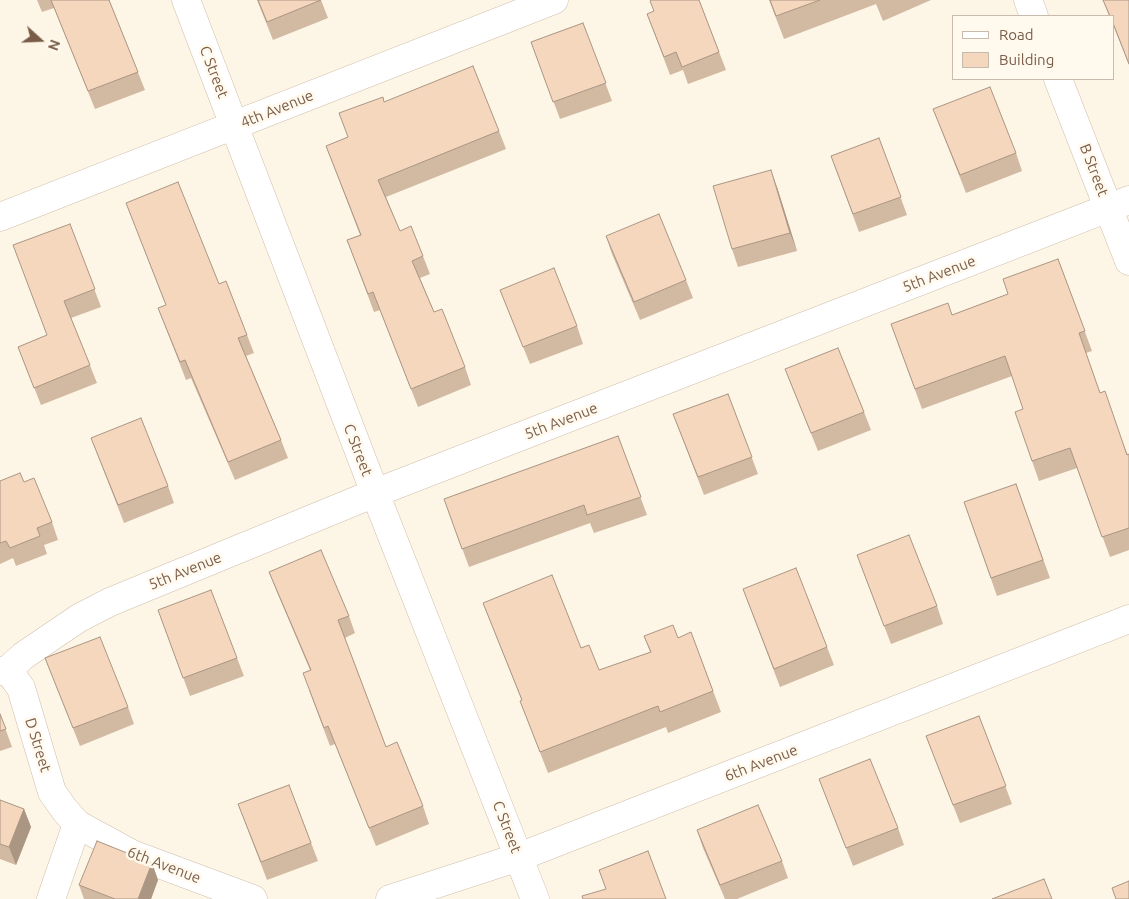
<!DOCTYPE html>
<html>
<head>
<meta charset="utf-8">
<style>
  body { margin:0 }
  #map { position:relative; width:1129px; height:899px; overflow:hidden; background:#fdf6e6; font-family:Ubuntu,sans-serif }
  canvas { display:block }
  .legend { position:absolute; left:952px; top:15px; width:162px; height:65px; box-sizing:border-box; background:#fff9ee; border:1px solid #c9bbac; margin:0; padding:6px 9px; list-style:none; font-size:15px; color:#795d49 }
  .legend li { display:flex; align-items:center; gap:10px; height:25px }
  .legend b { width:25px; border:1px solid #c9bbac }
  .north { position:absolute; left:15px; top:15px; width:50px; height:50px; -webkit-text-stroke:4px #fff9ee; paint-order:stroke; rotate:110deg; font-size:14px; font-weight:700; line-height:20px; text-align:center; color:#795d49 }
  .north::after { content:''; display:block; margin:auto; width:18px; height:22px; background:#795d49; clip-path:polygon(50% 0,100% 100%,50% 72%,0 100%) }
</style>
</head>
<body>
<div id="map">
<canvas width="1129" height="899"></canvas>
<ul class="legend">
<li><b style="height:6px;background:#fff"></b>Road</li>
<li><b style="height:14px;background:#f4d7bc"></b>Building</li>
</ul>
<div class="north">N</div>
</div>
<script>
const ctx = document.querySelector('canvas').getContext('2d');
ctx.lineJoin = 'round';
function toPath(rows) {
  const path = new Path2D();
  for (const r of rows) {
    path.moveTo(r[0], r[1]);
    for (let i = 2; i < r.length; i += 2) path.lineTo(r[i], r[i + 1]);
  }
  return path;
}
function trace(path, color, width, dash) {
  ctx.strokeStyle = color;
  ctx.lineWidth = width;
  ctx.lineCap = dash ? 'butt' : 'round';
  ctx.setLineDash(dash || []);
  ctx.stroke(path);
}
function fill(path, color) {
  ctx.fillStyle = color;
  ctx.fill(path, 'evenodd');
}
function label(font, color, halo, rows, align = 'center') {
  ctx.font = font + ' Ubuntu,sans-serif';
  ctx.lineWidth = 5;
  ctx.setLineDash([]);
  ctx.textBaseline = 'middle';
  ctx.strokeStyle = halo;
  ctx.fillStyle = color;
  for (const [text, x, y, turn = 0] of rows) {
    ctx.save();
    ctx.translate(x, y);
    ctx.rotate((+turn || 0) * Math.PI / 180);
    ctx.textAlign = isNaN(turn) ? turn : align;
    if (halo) ctx.strokeText(text, 0, 0);
    ctx.fillText(text, 0, 0);
    ctx.restore();
  }
}
const minor = toPath([
  [186,0,375,493,535,899],
  [1028,0,1034,16],
  [1058,79,1129,261],
  [0,217,554,0],
  [8,670,21,688,52,792,64,809,77,824,132,854,253,899],
  [0,671,8,670,23,656,79,618,110,602,375,493,1129,200],
  [51,899,77,824],
  [390,899,519,857,1129,619]
]);
trace(minor, '#d0beab', 29);
trace(minor, '#fff', 28);
fill(toPath([
  [37,0,109,0,145,90,95,109,54,8,42,12],
  [257,0,321,0,328,18,273,40],
  [699,0,726,70,688,84,683,70,670,75,647,14],
  [769,0,931,0,883,21,876,4,784,39],
  [1103,0,1129,0,1129,65,1113,25,1113,16,1109,16],
  [583,23,612,101,560,119,531,42],
  [384,102,499,131,506,149,386,197,400,231,423,256,430,274,420,278,434,312,465,367,471,385,418,407,380,310,374,312,347,240,360,235,326,146,348,137],
  [933,109,1016,153,1022,171,966,193],
  [879,138,907,215,859,232,831,156],
  [777,187,797,251,738,267,732,249],
  [126,203,219,284,247,335,254,353,246,356,281,440,288,458,235,480,191,378,186,380,158,308,166,305],
  [70,224,101,307,71,318,97,383,41,405,18,347,47,335],
  [606,236,686,280,693,298,640,320,612,254],
  [1058,259,1092,351,1086,353,1100,393,1128,455,1129,454,1129,550,1110,557,1077,468,1039,481,1032,461,1023,409,1012,376,922,409,891,324,952,315,1008,294],
  [500,290,577,326,583,344,530,364],
  [785,369,864,412,871,430,818,451],
  [728,394,758,474,704,495,673,414],
  [618,436,647,515,594,533,590,523,469,567,444,499],
  [91,438,168,486,174,503,124,523],
  [0,481,24,482,52,522,58,540,44,545,47,554,16,566,13,558,0,564],
  [1016,484,1050,578,997,596,964,502],
  [857,555,937,606,943,624,891,644],
  [269,572,349,616,355,633,345,638,386,747,423,806,429,824,376,846,335,744,330,746,309,690,310,670,276,590],
  [743,589,827,647,834,665,780,687],
  [483,603,581,648,599,670,650,652,644,636,678,638,691,632,721,712,668,733,666,727,548,773,520,701,522,701],
  [158,610,237,658,244,676,190,696],
  [45,658,128,707,134,724,80,746],
  [0,714,12,747,0,751],
  [979,716,1012,804,960,823,926,736],
  [819,779,898,828,904,845,853,866],
  [289,785,318,861,267,880,238,804],
  [0,800,24,809,31,827,16,865,0,859],
  [697,830,782,861,788,878,737,899,725,899,703,848],
  [152,863,158,880,151,899,84,899,79,885]
]), '#d2b9a2');
fill(toPath([
  [771,170,777,187,797,251,790,233],
  [24,809,31,827,16,865,9,847],
  [152,863,158,880,151,899,138,899]
]), '#ab9684');
const building = toPath([
  [51,0,109,0,138,72,88,91,51,0],
  [258,0,321,0,267,22,258,0],
  [651,0,699,0,719,52,682,67,676,52,664,57,647,14,654,11,650,1,651,0],
  [770,0,820,0,776,16,770,0],
  [1103,0,1129,0,1129,64,1113,23,1113,16,1110,16,1103,0],
  [583,23,606,83,553,102,531,42,583,23],
  [473,66,499,131,378,180,400,231,411,226,423,256,412,261,434,312,442,309,465,367,411,389,373,292,368,294,347,240,361,235,326,146,348,137,339,113,383,97,384,102,473,66],
  [990,87,1016,153,960,175,933,109,990,87],
  [879,138,901,197,853,214,831,156,879,138],
  [771,170,790,233,732,249,713,186,771,170],
  [178,182,219,284,226,281,247,335,238,338,281,440,228,462,185,360,180,362,158,308,166,305,126,203,178,182],
  [659,214,686,280,634,302,606,236,659,214],
  [70,224,95,289,64,301,90,365,34,388,18,347,47,335,13,245,70,224],
  [1058,259,1085,331,1079,333,1100,393,1105,391,1127,455,1129,454,1129,528,1102,537,1070,448,1032,461,1015,412,1023,409,1005,356,915,389,891,324,948,303,952,315,1008,294,1003,279,1058,259],
  [554,268,577,326,523,347,500,290,554,268],
  [838,348,864,412,811,433,785,369,838,348],
  [728,394,752,457,698,477,673,414,728,394],
  [141,418,168,486,118,505,91,438,141,418],
  [618,436,641,497,587,515,584,505,462,549,444,499,618,436],
  [20,473,24,482,34,478,52,522,37,528,40,536,10,548,6,541,0,543,0,481,20,473],
  [1016,484,1043,560,991,578,964,502,1016,484],
  [909,535,937,606,884,626,857,555,909,535],
  [321,550,349,616,338,620,386,747,397,742,423,806,369,828,328,726,324,728,303,673,311,670,269,572,321,550],
  [796,568,827,647,774,669,743,589,796,568],
  [552,575,581,648,589,645,599,670,651,652,644,636,673,625,678,638,691,632,713,691,660,712,658,706,540,752,520,701,522,700,483,603,552,575],
  [211,590,237,658,183,678,158,610,211,590],
  [100,637,128,707,73,728,45,658,100,637],
  [0,714,6,729,0,731,0,714],
  [979,716,1006,786,953,805,926,736,979,716],
  [870,759,898,828,846,848,819,779,870,759],
  [289,785,311,843,261,862,238,804,289,785],
  [0,800,24,809,9,847,0,844,0,800],
  [758,805,782,861,720,885,697,830,758,805],
  [97,841,152,863,138,899,115,899,79,885,97,841],
  [648,851,666,899,583,899,582,896,606,889,599,870,648,851],
  [1044,879,1052,899,992,899,1044,879],
  [1129,881,1129,899,1116,899,1112,888,1129,881]
]);
fill(building, '#f4d7bc');
trace(building, '#ab9684', 1);
label('15px', '#795d49', '#fff9ee', [
  ["C Street",214,72,69],
  ["4th Avenue",277,109,-22],
  ["B Street",1094,170,69],
  ["5th Avenue",939,274,-21],
  ["5th Avenue",561,421,-21],
  ["C Street",358,450,69],
  ["5th Avenue",185,571,-22],
  ["D Street",38,745,73],
  ["6th Avenue",761,763,-21],
  ["C Street",507,827,69],
  ["6th Avenue",164,865,21]
]);
</script>
</body>
</html>
